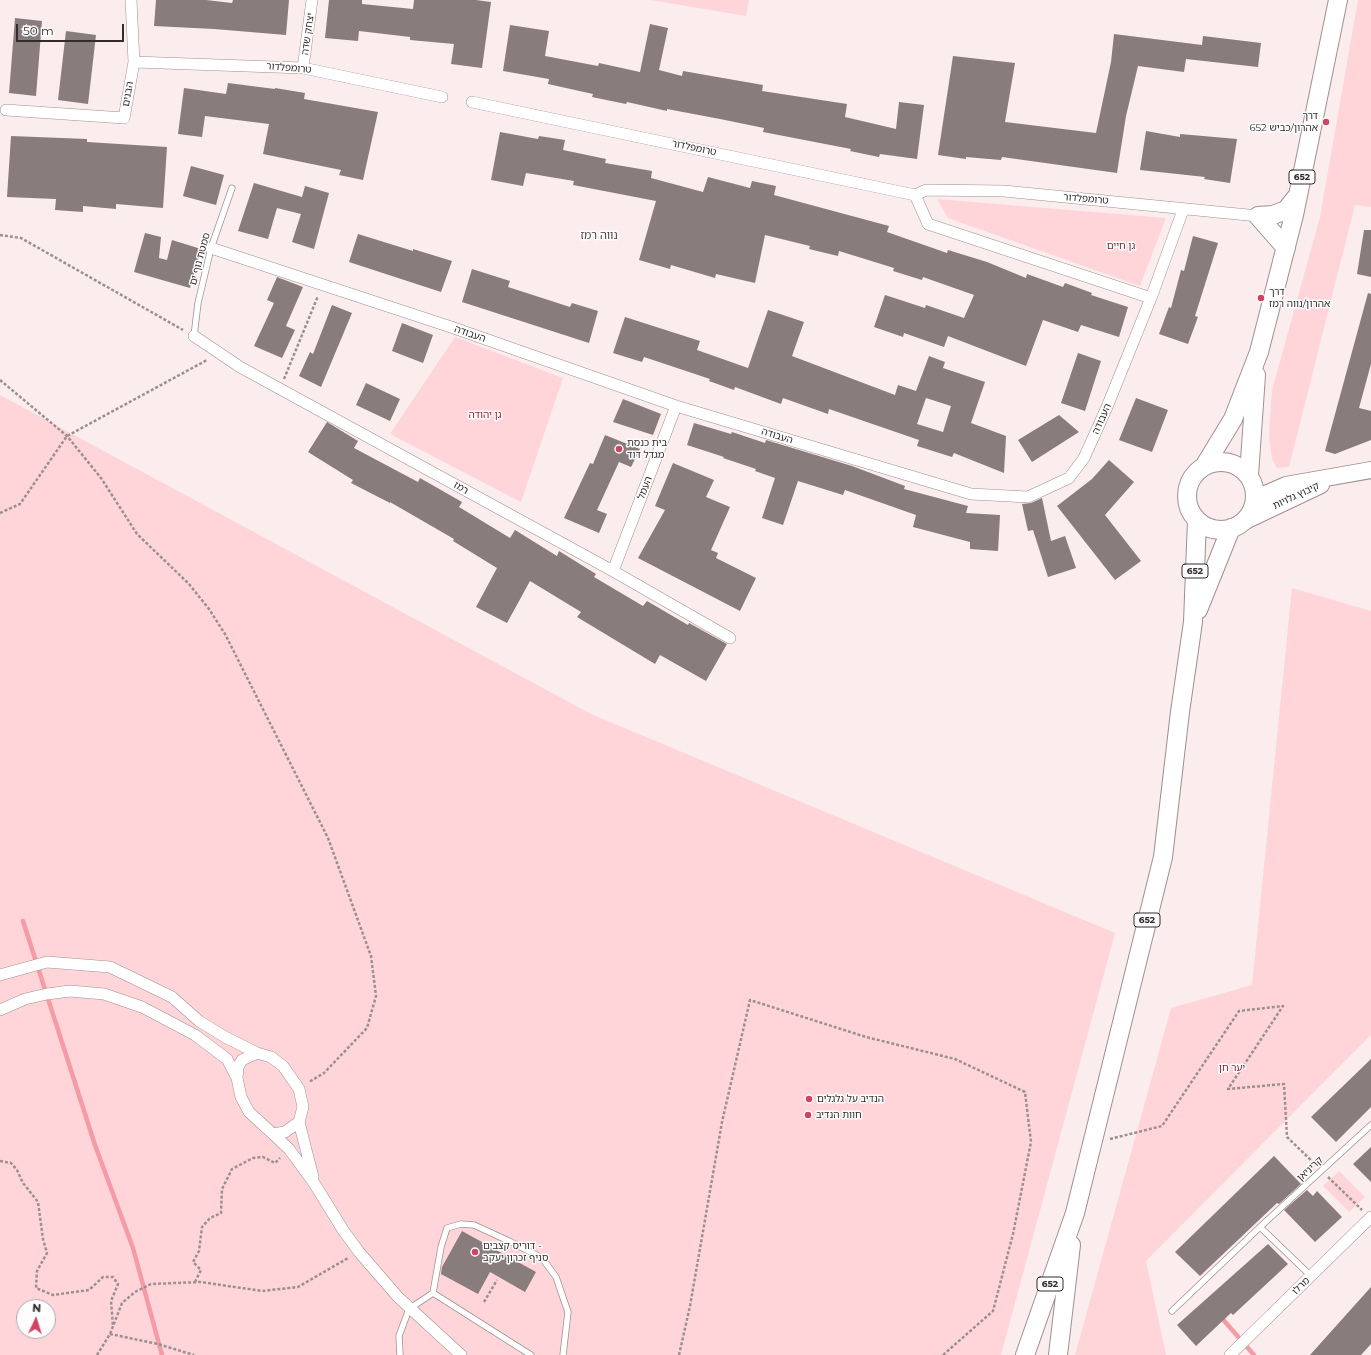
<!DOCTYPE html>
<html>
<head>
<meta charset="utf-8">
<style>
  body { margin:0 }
  #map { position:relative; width:1371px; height:1355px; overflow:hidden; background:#fbeced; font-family:Montserrat,sans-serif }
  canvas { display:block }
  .north { position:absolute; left:16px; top:1299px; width:40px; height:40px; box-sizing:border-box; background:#fdfdfd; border:1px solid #aca9aa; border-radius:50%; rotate:4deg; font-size:11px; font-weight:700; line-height:16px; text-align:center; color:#322c2d }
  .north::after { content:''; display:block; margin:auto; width:14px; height:18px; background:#d24360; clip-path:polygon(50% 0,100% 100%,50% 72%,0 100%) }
  .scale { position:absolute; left:16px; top:24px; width:108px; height:18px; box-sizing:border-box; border:2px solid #322c2d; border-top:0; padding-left:5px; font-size:12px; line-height:14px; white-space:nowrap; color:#322c2d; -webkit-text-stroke:3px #fdfdfd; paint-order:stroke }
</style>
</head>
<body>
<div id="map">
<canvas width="1371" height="1355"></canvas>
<div class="north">N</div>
<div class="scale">50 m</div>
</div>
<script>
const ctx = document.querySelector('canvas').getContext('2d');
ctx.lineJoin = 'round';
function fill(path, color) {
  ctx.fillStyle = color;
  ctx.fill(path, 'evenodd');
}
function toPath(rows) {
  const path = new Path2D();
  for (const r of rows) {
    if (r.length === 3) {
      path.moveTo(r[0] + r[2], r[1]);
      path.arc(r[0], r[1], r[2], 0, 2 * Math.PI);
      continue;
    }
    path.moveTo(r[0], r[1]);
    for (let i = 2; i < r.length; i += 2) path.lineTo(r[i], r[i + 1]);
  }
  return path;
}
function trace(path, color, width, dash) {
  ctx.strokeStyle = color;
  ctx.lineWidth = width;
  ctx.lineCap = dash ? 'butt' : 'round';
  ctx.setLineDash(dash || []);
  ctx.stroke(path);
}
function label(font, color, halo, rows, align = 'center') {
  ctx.font = font + ' Montserrat,"Noto Sans Hebrew",sans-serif';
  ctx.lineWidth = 3;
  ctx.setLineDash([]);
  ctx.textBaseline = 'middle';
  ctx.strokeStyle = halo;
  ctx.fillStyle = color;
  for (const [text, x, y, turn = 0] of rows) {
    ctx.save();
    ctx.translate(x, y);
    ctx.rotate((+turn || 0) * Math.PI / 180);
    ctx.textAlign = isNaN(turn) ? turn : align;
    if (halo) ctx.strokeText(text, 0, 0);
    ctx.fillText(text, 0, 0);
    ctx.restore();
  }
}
fill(toPath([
  [651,0,749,0,746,16],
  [1358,0,1371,0,1371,207,1355,205,1289,467,1277,468,1272,459,1269,435,1272,390,1320,217],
  [937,199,1166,218,1140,286,948,218],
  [455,337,563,378,521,502,390,434],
  [0,395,591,714,1115,933,1001,1355,0,1355],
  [24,1307,48,1307,48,1331,24,1331],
  [1292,588,1371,611,1371,1035,1146,1261,1166,1355,1075,1355,1171,1008,1252,985],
  [1339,1171,1365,1197,1349,1212,1323,1186]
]), '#ffd5d9');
trace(toPath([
  [23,921,95,1145,133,1248,162,1355],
  [1220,1316,1254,1355]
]), '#f49ba5', 4.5);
fill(toPath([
  [156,0,206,0,232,3,233,0,289,0,286,35,214,29,154,26],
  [329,0,362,0,362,4,413,9,414,0,476,0,491,2,482,68,451,64,454,44,410,40,410,37,359,31,358,41,325,38],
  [15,18,42,21,36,96,9,93],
  [650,24,668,28,659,70,682,76,683,71,763,85,762,91,847,104,845,117,896,129,899,102,924,105,917,159,880,154,879,157,850,151,851,149,763,132,764,128,720,119,667,109,667,111,627,102,626,104,592,97,593,94,548,84,549,79,503,71,510,25,549,31,545,56,598,66,599,63,640,72],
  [66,31,96,35,88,104,58,100],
  [1114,34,1202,45,1203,36,1261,43,1258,67,1186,59,1184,72,1138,66,1126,116,1117,173,1002,157,1001,160,966,157,966,159,938,155,953,56,1015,63,1005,122,1096,133,1111,62],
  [228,83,275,89,275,88,305,93,304,99,378,112,363,180,339,175,341,170,263,154,269,124,205,116,202,137,178,134,184,88,226,94],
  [1146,131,1180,137,1180,134,1237,139,1230,183,1204,179,1205,177,1140,170],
  [500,132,538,139,539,136,565,140,563,150,606,159,605,163,652,171,651,178,703,192,708,177,750,188,752,181,776,186,774,195,889,226,887,232,947,253,948,250,987,262,1026,278,1027,274,1063,287,1065,283,1092,293,1091,295,1128,307,1119,337,1081,325,1078,332,1043,320,1026,366,948,336,944,347,904,333,903,337,874,327,885,295,925,308,926,305,964,318,974,295,923,277,922,280,893,271,894,268,839,251,838,256,809,249,810,246,765,235,755,283,716,274,715,278,671,265,670,269,639,260,656,201,573,185,574,181,526,173,523,186,491,180],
  [11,136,87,139,87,142,167,147,163,208,116,204,116,209,83,206,83,212,55,210,56,199,7,197],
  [191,166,224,175,216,205,183,196],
  [254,183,302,197,305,186,329,193,314,249,292,242,301,214,277,208,268,239,238,231],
  [1364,230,1371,230,1371,277,1357,274],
  [145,233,161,237,159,258,167,260,172,240,201,249,190,288,134,272],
  [358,234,413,251,413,249,452,261,441,292,349,262],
  [1193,236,1218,243,1195,316,1198,317,1188,344,1159,334,1169,307,1171,308,1181,270,1184,271],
  [472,269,510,281,508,287,570,307,572,303,598,311,589,343,462,302],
  [277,277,303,287,286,326,295,330,282,358,254,346,274,303,267,300],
  [1368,293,1371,294,1371,364,1359,408,1371,411,1371,440,1335,454,1325,451],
  [332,305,352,313,321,387,299,376,310,352,313,354],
  [768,310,804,322,792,356,895,395,898,385,916,391,929,356,945,362,943,368,985,382,971,423,1006,436,1004,473,954,453,952,457,917,446,919,440,829,409,828,414,783,398,781,404,735,387,734,390,709,381,710,379,644,357,642,362,613,353,625,317,700,341,697,350,748,368],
  [926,398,951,406,943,432,917,424],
  [402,323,433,335,423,363,392,351],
  [1078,353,1101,361,1085,411,1061,403],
  [366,383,400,399,390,421,356,405],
  [1136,398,1168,410,1152,452,1119,440],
  [623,399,661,414,653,435,613,422],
  [1059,415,1079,432,1032,462,1018,440],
  [327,422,358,441,354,448,418,482,420,478,462,502,459,507,510,538,515,530,557,556,559,551,596,574,594,577,643,606,647,601,688,625,689,623,727,644,706,681,660,655,655,664,577,617,581,612,530,581,507,623,476,607,497,568,453,541,454,539,390,502,390,503,351,483,353,480,308,452],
  [694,423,731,434,732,432,765,443,766,440,852,466,905,486,904,489,968,506,966,513,1000,515,998,551,970,549,970,542,913,527,916,515,845,490,843,495,798,481,783,525,762,518,775,478,755,471,756,469,723,458,724,457,687,445],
  [605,435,640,449,631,467,619,462,597,510,607,514,599,533,564,518,590,463,593,464],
  [1109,460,1134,482,1105,515,1141,561,1115,580,1057,506,1092,479],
  [673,463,714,480,706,497,730,507,711,550,718,553,716,558,756,578,740,611,638,558,665,510,655,506],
  [1042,498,1051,541,1065,536,1076,568,1048,577,1033,530,1028,531,1022,504,1031,503],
  [1371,1059,1371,1107,1336,1142,1311,1117],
  [1371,1147,1371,1182,1353,1164],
  [1274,1156,1301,1184,1279,1204,1277,1203,1200,1276,1175,1252],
  [1307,1190,1313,1196,1317,1191,1342,1217,1315,1242,1284,1210],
  [462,1231,536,1272,525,1292,490,1272,478,1294,441,1274,442,1267],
  [1268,1244,1288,1264,1233,1315,1231,1313,1196,1346,1177,1325],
  [1371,1287,1371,1344,1361,1355,1310,1355]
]), '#897c7d');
const lane = toPath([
  [194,336,198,303,211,248,232,188],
  [1260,1227,1311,1276],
  [433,1293,441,1247,447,1228,461,1224,474,1225,511,1242,542,1258,556,1277,568,1312,563,1355],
  [1172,1311,1260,1227,1371,1125],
  [400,1355,399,1336,409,1309,433,1293,531,1355]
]);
const street = toPath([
  [134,62,303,68,442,97],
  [303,68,312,0],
  [472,102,915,195,926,190,1004,191,1258,216],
  [6,110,124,118,134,62,131,0],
  [915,195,928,224,1151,298],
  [211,248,451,327,676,406,971,494,1028,497,1069,478,1084,458,1107,407,1151,298,1183,210],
  [194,336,240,367,613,571,730,638],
  [613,571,676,406],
  [0,975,47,962,110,967,172,997,199,1021,225,1037,257,1053],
  [0,1010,25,999,47,994,70,991,104,994,142,1007,195,1035,227,1059,237,1078],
  [257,1053,271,1057,283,1066,299,1089,303,1107,299,1122,285,1132,273,1134,249,1112,241,1097,237,1078,238,1067,242,1060,257,1053],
  [299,1122,313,1177],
  [273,1134,289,1149,314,1183,343,1230,359,1252,398,1297,461,1355],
  [1230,1355,1371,1217]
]);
const secondary = toPath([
  [1256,498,1286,485,1371,470],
  [1245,521,1321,485]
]);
const primary = toPath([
  [1258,216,1273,215,1286,210,1298,195],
  [1258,216,1286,248],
  [1221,496,34],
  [1205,465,1233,419,1259,352,1294,215,1338,0],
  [1249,475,1256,375],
  [1198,610,1231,528],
  [1025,1355,1075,1213,1163,857,1180,712,1193,622,1197,520],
  [1058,1355,1071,1245]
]);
trace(lane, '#9e9091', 7);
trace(street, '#9e9091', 12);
trace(secondary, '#9e9091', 18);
trace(primary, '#9e9091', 20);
trace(toPath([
  [0,235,21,238,183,330],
  [284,379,318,296],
  [0,380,67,436,101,478,137,534,189,584,209,609,225,634,328,838,371,956,376,996,367,1028,324,1073,309,1082],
  [0,513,20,504,67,436,207,360],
  [1110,1139,1162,1126,1239,1011,1283,1006,1228,1089,1284,1084,1287,1137,1315,1164],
  [0,1161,11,1163,17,1170,23,1183,38,1202,43,1239,47,1253,37,1271,36,1288,53,1295,89,1290,103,1277,113,1277,118,1284,111,1301,113,1326],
  [1328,1177,1362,1210],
  [195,1282,201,1270,193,1262,199,1251,202,1227,210,1218,221,1213,222,1189,232,1169,253,1158,263,1157,275,1163,280,1158],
  [484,1302,497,1280],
  [110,1334,158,1344,194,1355],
  [97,1355,110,1334,122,1303,135,1292,151,1284,201,1282,262,1291,298,1287,348,1258],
  [679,1355,690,1306,722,1122,750,1000,866,1037,955,1059,1025,1092,1031,1142,1013,1234,993,1311,943,1355]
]), '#9b9091', 2.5, [3, 2]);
trace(lane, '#fff', 5.5);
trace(street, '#fff', 11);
trace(secondary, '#fff', 16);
trace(primary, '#fff', 18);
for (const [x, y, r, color] of [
  [1326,122,4,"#d24360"],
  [1261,298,4,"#d24360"],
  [619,449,4,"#d24360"],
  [809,1099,4,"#d24360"],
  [808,1115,4,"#d24360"],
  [475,1252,4,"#d24360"]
]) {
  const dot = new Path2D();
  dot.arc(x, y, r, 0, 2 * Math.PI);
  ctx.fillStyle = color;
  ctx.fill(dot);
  trace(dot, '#fdfdfd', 1.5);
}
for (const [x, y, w] of [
  [1302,177,26],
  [1195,571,26],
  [1147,920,26],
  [1050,1284,26]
]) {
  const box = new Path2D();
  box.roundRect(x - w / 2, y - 7, w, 14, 3);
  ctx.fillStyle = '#fdfdfd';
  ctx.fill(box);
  trace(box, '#322c2d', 1);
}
label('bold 9px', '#322c2d', null, [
  ["652",1302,177],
  ["652",1195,571],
  ["652",1147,920],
  ["652",1050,1284]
]);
label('10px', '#322c2d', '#fdfdfd', [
  ["יצחק שדה",308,34,-82],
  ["טרומפלדור",289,68,5],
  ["הבנים",128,94,-80],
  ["טרומפלדור",694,148,12],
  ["טרומפלדור",1086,199,5],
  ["סמטת נוף ים",200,259,-75],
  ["העבודה",470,334,19],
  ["העבודה",1102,419,-66],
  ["העבודה",777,436,17],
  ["רמז",461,488,29],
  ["העמל",645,488,-69],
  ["קיבוץ גלויות",1296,496,-25],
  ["קריניאן",1310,1169,-43],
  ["מרלו",1301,1286,-45]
]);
label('10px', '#322c2d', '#fdfdfd', [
  ["דרך",1318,116,"right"],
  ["אהרון/כביש 652",1318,128,"right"],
  ["דרך",1269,292],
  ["אהרון/נווה רמז",1269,304],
  ["בית כנסת",627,443],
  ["מגדל דוד",627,455],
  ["הנדיב על גלגלים",817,1099],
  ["חוות הנדיב",816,1115],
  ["דוריס קצבים -",483,1246],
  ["סניף זכרון יעקב",483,1258]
], 'left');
label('10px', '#872037', '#fdfdfd', [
  ["גן חיים",1121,246],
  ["גן יהודה",485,415],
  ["יער חן",1232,1068]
]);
label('11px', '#473b3c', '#fdfdfd', [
  ["נווה רמז",599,236]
]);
</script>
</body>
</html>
